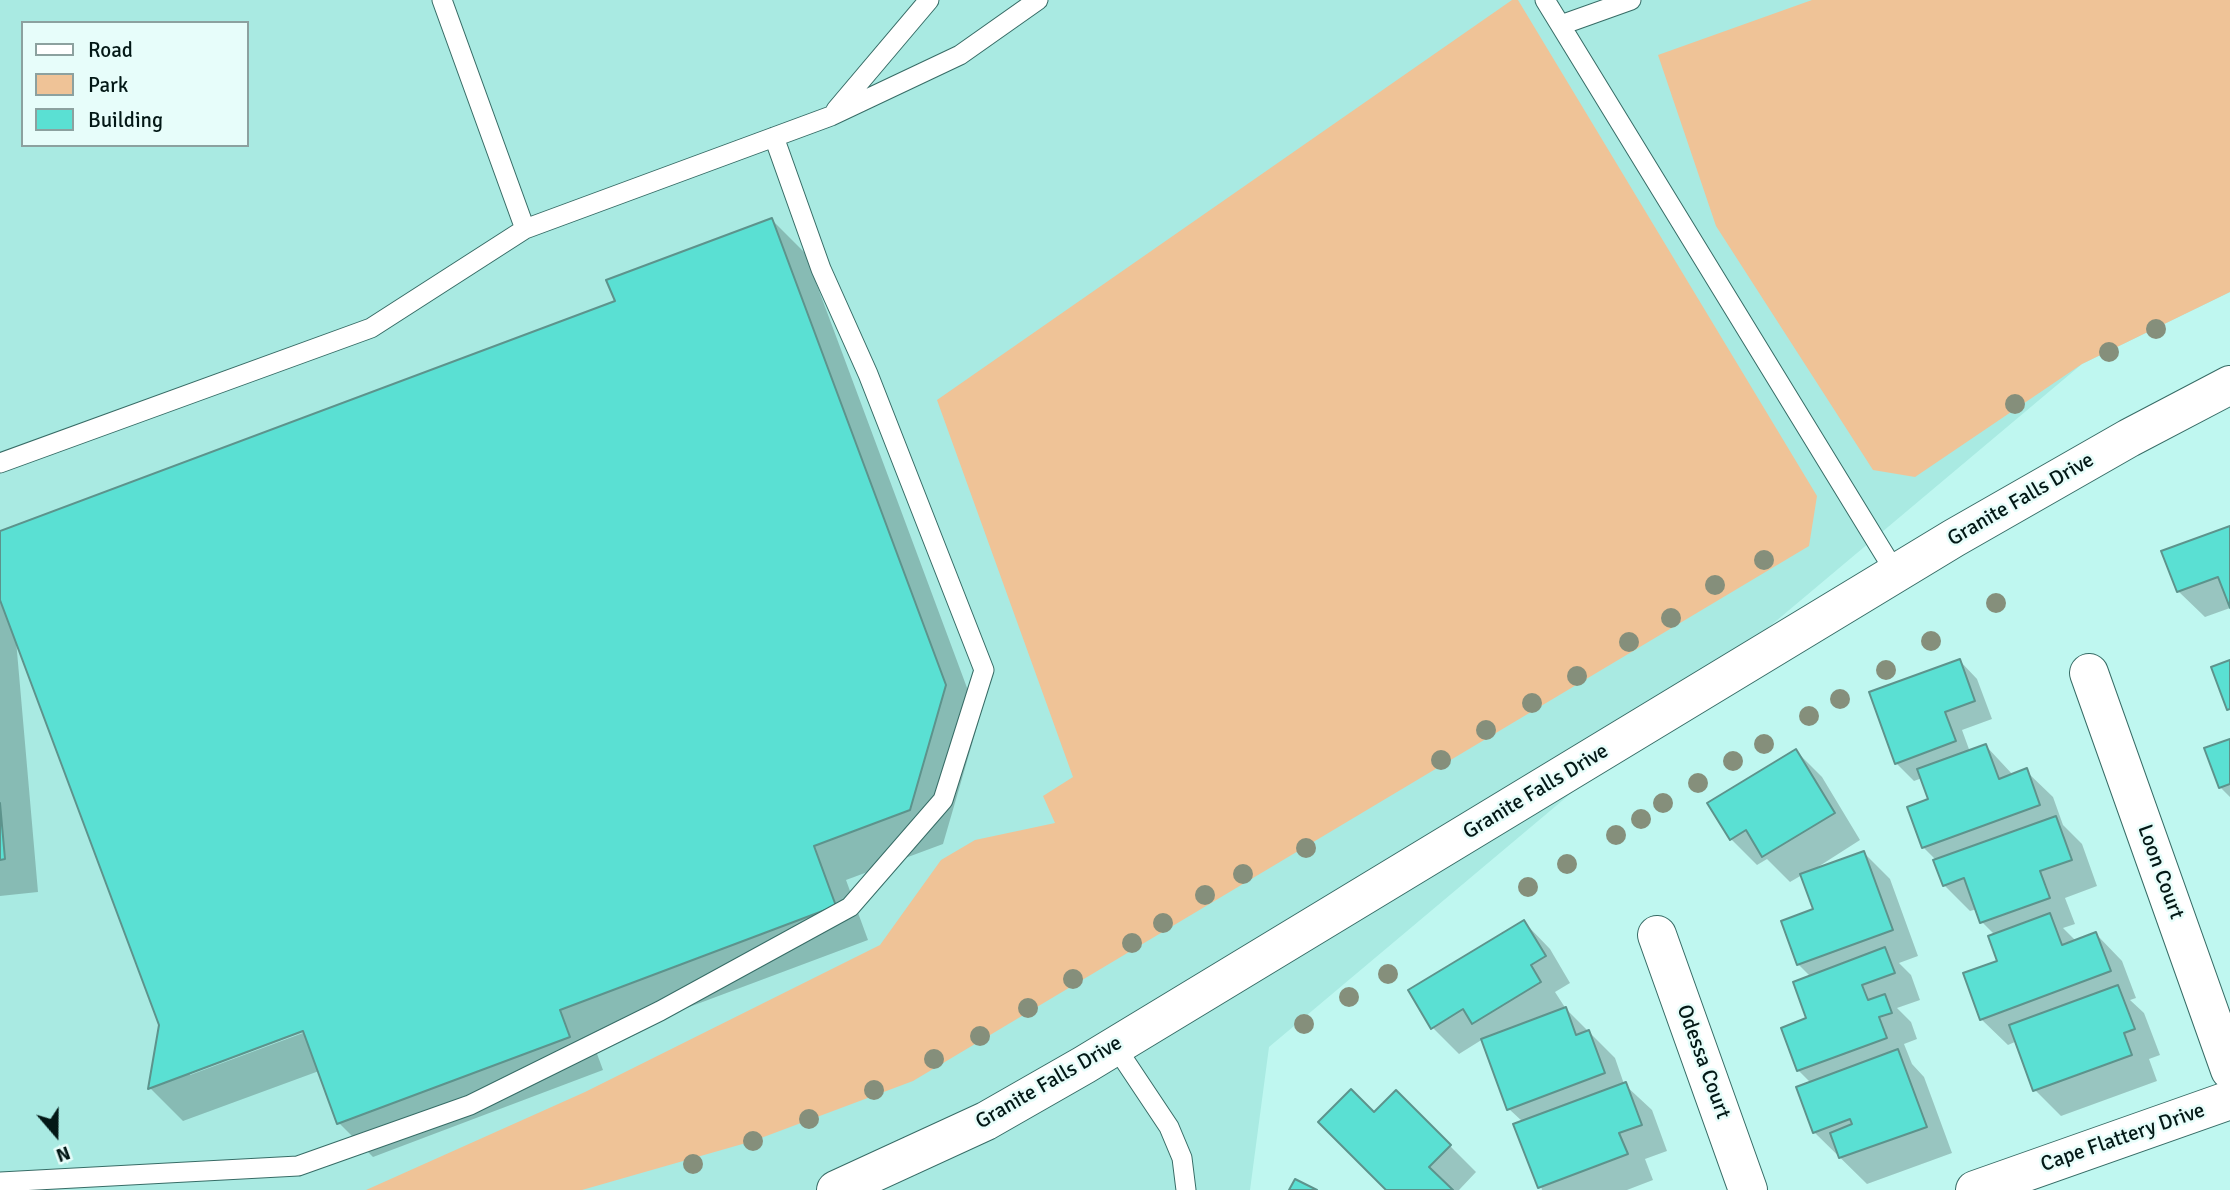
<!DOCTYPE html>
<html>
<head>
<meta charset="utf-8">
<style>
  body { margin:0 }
  #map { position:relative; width:2230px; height:1190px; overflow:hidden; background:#bff7f0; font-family:Signika,sans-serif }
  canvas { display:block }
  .legend { position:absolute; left:21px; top:21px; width:228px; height:126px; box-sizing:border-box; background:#e7fdfa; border:2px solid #8ca19f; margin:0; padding:9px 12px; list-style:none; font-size:21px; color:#031816 }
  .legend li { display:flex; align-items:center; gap:14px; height:35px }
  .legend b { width:35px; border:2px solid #8ca19f }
  .north { position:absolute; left:21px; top:1099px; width:70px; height:70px; -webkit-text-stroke:5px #e7fdfa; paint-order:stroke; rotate:160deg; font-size:19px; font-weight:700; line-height:28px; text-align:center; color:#031816 }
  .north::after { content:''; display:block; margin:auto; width:24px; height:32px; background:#031816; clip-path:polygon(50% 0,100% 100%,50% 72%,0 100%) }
</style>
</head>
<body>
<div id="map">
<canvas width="2230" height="1190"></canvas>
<ul class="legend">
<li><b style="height:9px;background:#fff"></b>Road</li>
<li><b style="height:19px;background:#efc397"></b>Park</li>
<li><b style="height:19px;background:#5ae0d3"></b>Building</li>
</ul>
<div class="north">N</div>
</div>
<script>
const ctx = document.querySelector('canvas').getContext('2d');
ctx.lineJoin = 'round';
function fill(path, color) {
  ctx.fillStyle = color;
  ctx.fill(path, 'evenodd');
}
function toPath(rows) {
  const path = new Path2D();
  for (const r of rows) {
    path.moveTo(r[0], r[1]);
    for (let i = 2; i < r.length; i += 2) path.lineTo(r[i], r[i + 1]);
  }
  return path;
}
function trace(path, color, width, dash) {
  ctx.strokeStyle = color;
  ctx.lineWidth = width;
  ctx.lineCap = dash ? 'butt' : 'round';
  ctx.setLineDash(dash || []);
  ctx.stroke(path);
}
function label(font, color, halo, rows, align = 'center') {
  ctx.font = font + ' Signika,sans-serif';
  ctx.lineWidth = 5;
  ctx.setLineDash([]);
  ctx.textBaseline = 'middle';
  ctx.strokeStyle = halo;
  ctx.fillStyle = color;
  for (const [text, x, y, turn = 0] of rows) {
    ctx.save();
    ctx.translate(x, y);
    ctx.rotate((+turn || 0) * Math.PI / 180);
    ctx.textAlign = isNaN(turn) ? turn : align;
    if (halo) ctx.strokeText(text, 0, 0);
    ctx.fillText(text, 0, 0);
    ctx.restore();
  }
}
fill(toPath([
  [0,0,2230,0,2230,292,2082,364,1269,1047,1250,1190,0,1190],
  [23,23,247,23,247,145,23,145]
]), '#a9eae2');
fill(toPath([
  [1512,0,1518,0,1817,496,1809,546,913,1081,753,1141,582,1190,366,1190,585,1092,880,945,941,860,975,840,1055,823,1043,796,1073,777,937,400],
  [1812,0,2230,0,2230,292,2082,364,1915,477,1873,470,1716,226,1658,55]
]), '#efc397');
fill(toPath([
  [772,220,805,253,979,720,943,844,846,880,868,940,593,1043,603,1070,373,1157,339,1123,319,1071,183,1121,150,1088,161,1024,16,640,38,892,0,896,0,532,617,302],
  [310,1027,311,1030,190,1075,190,1072],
  [2230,528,2230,608,2205,617,2178,591],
  [1960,661,1977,679,1992,719,1962,730,1970,752,1986,746,2013,775,2026,771,2053,797,2063,825,2082,844,2097,886,2065,898,2075,924,2063,928,2076,941,2096,934,2122,961,2136,998,2130,1000,2144,1013,2160,1055,2149,1059,2157,1081,2061,1116,2035,1090,2017,1041,2008,1045,1981,1019,1999,962,1995,935,1982,922,1977,909,1970,911,1944,885,1937,861,1923,847,1930,801,1922,778,1914,781,1896,763],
  [2230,741,2230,797,2220,787],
  [1796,751,1822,777,1860,840,1810,872,1864,853,1890,879,1918,956,1899,963,1911,975,1920,1000,1897,1008,1911,1022,1917,1039,1904,1044,1912,1064,1924,1077,1952,1153,1867,1184,1814,1132,1811,1083,1798,1070,1808,1019,1811,977,1798,964,1815,910,1802,875,1790,882,1767,859,1757,865,1731,839],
  [1524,922,1550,949,1570,983,1555,992,1566,1009,1615,1058,1624,1084,1652,1110,1667,1151,1645,1159,1653,1180,1627,1190,1542,1190,1523,1122,1509,1109,1483,1039,1459,1054,1433,1028],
  [1396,1092,1476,1172,1459,1190,1389,1190,1374,1114]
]), '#0003');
const building = toPath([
  [772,218,946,685,910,810,814,846,836,906,560,1010,570,1037,337,1124,303,1031,148,1089,159,1025,0,600,0,531,615,301,606,280,772,218],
  [2230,526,2230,608,2218,577,2177,592,2161,551,2230,526],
  [1960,659,1975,701,1945,712,1956,741,1895,764,1869,692,1960,659],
  [2230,660,2230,709,2227,710,2211,667,2230,660],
  [2230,739,2230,784,2219,788,2204,748,2230,739],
  [1986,744,1999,779,2027,768,2040,805,1922,848,1907,807,1928,799,1917,769,1986,744],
  [1796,749,1835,813,1762,857,1746,830,1730,840,1707,803,1796,749],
  [0,803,5,859,0,860,0,803],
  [2056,816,2072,860,2040,871,2050,898,1980,923,1964,878,1943,886,1933,860,2056,816],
  [1864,851,1893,930,1797,965,1781,921,1813,909,1800,874,1864,851],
  [2050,913,2062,945,2096,932,2111,971,1980,1020,1963,973,1997,961,1988,936,2050,913],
  [1524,920,1546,956,1531,965,1541,982,1472,1024,1463,1009,1431,1029,1408,990,1524,920],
  [1885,947,1895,973,1862,985,1868,1000,1885,994,1892,1013,1879,1017,1887,1038,1797,1071,1781,1028,1806,1018,1793,982,1885,947],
  [2118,985,2135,1029,2124,1033,2132,1055,2033,1091,2009,1025,2118,985],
  [1566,1007,1576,1035,1589,1030,1605,1073,1507,1110,1481,1039,1566,1007],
  [1898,1049,1927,1127,1839,1158,1830,1133,1852,1124,1850,1119,1813,1133,1796,1087,1898,1049],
  [1626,1082,1642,1125,1619,1133,1628,1154,1538,1188,1513,1124,1626,1082],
  [1351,1089,1374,1112,1396,1090,1451,1145,1429,1167,1453,1190,1386,1190,1318,1122,1351,1089],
  [1295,1179,1317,1190,1289,1190,1295,1179]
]);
fill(building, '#5ae0d3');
trace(building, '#5d938c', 2);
const lane = toPath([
  [442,0,525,229],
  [1545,0,1897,575],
  [1561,25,1631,0],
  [836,110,929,0],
  [0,463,371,328,525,229,831,116,960,55,1038,0],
  [1115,1046,1169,1127,1182,1158,1186,1190],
  [0,1182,298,1166,470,1105,660,1011,850,907,943,800,984,670,868,374,821,269,774,137]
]);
const street = toPath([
  [2089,673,2230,1070],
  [1657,935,1748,1190],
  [1975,1190,2230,1100]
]);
const secondary = toPath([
  [836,1190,986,1121,1084,1065,1954,538,2129,438,2230,385]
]);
trace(lane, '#376c66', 21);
trace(street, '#376c66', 40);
trace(secondary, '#376c66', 40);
trace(lane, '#fff', 19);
trace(street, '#fff', 38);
trace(secondary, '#fff', 38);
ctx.fillStyle = '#858f7b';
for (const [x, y] of [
  [2156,329],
  [2109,352],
  [2015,404],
  [1764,560],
  [1715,585],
  [1996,603],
  [1671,618],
  [1931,641],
  [1629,642],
  [1886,670],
  [1577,676],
  [1840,699],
  [1532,703],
  [1809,716],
  [1486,730],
  [1764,744],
  [1441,760],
  [1733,761],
  [1698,783],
  [1663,803],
  [1641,819],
  [1616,835],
  [1306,848],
  [1567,864],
  [1243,874],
  [1528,887],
  [1205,895],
  [1163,923],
  [1132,943],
  [1388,974],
  [1073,979],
  [1349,997],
  [1028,1008],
  [1304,1024],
  [980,1036],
  [934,1059],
  [874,1090],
  [809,1119],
  [753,1141],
  [693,1164]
]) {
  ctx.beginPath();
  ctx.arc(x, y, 10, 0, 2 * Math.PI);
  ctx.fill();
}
label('21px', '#031816', '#e7fdfa', [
  ["Granite Falls Drive",2021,500,-30],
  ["Granite Falls Drive",1536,792,-31],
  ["Loon Court",2160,872,70],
  ["Odessa Court",1703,1062,70],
  ["Granite Falls Drive",1049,1083,-30],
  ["Cape Flattery Drive",2123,1138,-19]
]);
</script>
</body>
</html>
